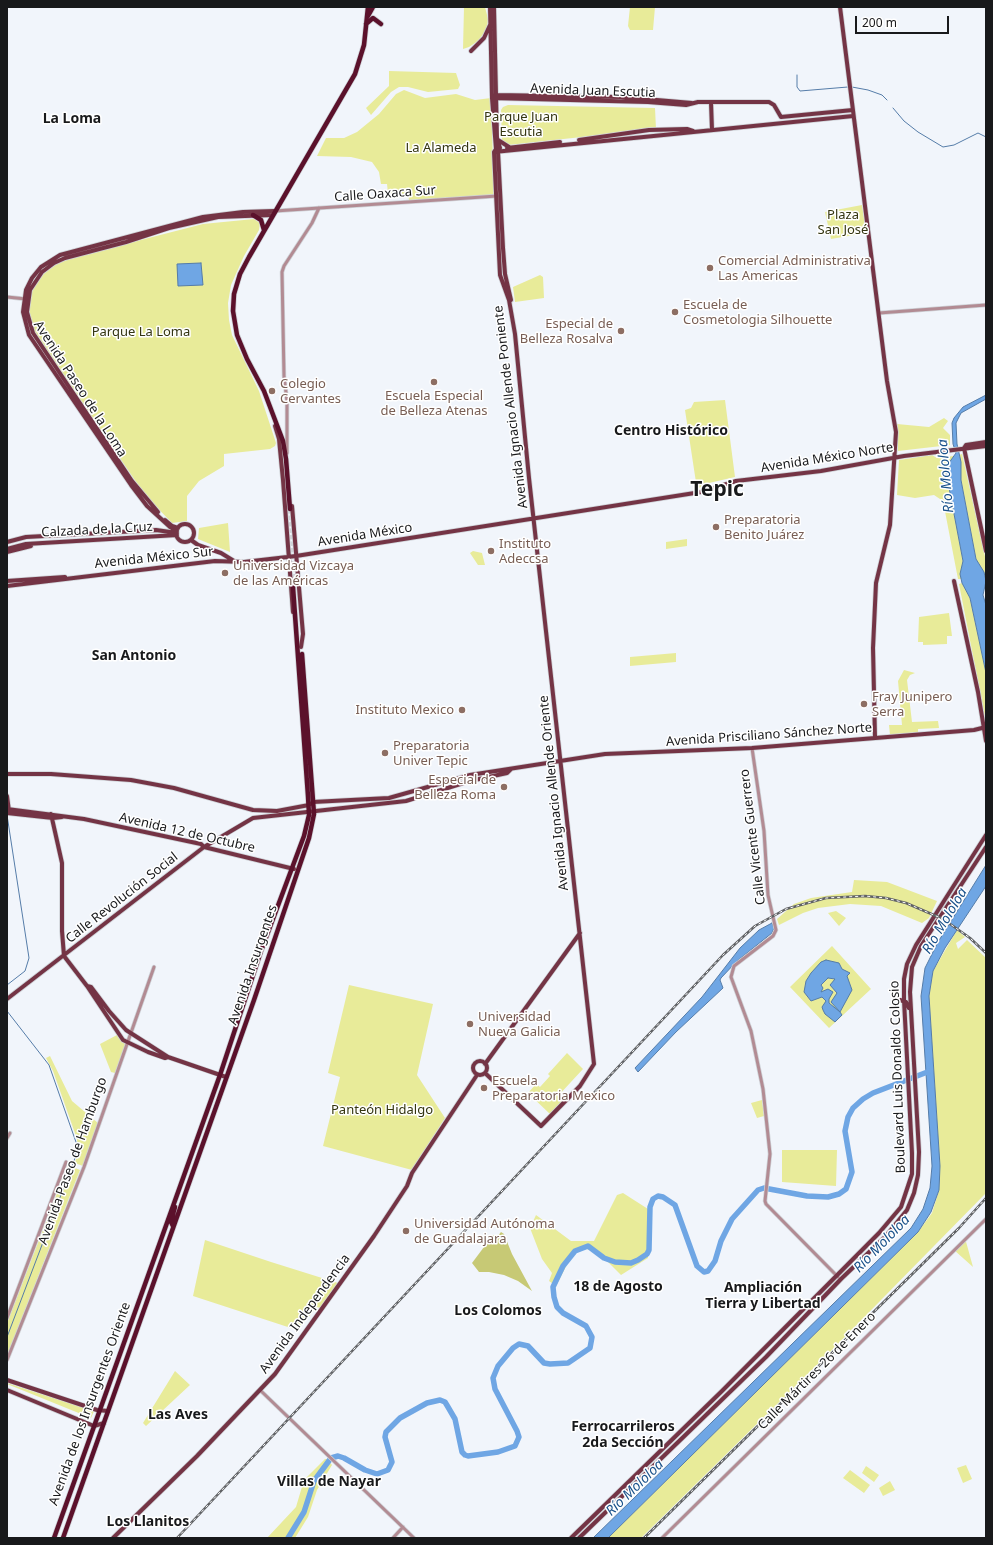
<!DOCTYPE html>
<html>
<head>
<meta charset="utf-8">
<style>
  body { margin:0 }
  #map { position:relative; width:993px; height:1545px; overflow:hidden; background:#f1f5fb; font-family:"Noto Sans",sans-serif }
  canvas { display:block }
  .frame { position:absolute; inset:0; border:8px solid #18191b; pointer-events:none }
  .scale { position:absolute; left:855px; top:16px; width:94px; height:18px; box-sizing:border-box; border:2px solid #18191b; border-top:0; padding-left:5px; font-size:12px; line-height:14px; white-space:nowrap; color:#18191b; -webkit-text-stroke:3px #fff; paint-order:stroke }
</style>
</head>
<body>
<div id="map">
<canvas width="993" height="1545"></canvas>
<div class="frame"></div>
<div class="scale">200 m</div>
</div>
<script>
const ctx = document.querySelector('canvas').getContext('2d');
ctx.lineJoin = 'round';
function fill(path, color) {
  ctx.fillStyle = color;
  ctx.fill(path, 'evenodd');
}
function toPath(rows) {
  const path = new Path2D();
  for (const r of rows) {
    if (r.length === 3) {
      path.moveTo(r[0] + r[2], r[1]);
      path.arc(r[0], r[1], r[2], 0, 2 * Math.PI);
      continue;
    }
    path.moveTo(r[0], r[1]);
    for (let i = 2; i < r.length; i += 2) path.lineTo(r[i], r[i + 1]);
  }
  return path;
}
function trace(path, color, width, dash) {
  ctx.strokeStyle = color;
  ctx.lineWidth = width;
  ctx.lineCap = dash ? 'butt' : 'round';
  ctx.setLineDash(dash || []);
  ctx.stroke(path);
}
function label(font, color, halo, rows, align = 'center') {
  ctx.font = font + ' "Noto Sans",sans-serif';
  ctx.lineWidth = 3;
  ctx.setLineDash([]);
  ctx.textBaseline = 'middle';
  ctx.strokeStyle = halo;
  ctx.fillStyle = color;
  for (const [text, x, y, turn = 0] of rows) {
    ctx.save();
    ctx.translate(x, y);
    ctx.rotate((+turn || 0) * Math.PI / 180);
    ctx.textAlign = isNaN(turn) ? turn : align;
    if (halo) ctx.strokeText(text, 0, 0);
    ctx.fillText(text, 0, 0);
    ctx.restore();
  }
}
fill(toPath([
  [464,7,485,7,488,19,487,29,478,41,469,47,463,49],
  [630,7,655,7,653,30,630,30,628,26],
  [389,71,456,73,460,85,458,89,428,92,408,87,399,87,391,92,371,115,366,108,389,86],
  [404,90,425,98,456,94,475,100,491,98,494,195,409,200,408,194,388,193,387,184,381,184,379,172,372,162,351,157,317,156,326,138,344,138,357,132,379,114,396,94],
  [508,105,655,108,656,129,508,145,502,143,501,110,503,107],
  [862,205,866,233,831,239,825,212],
  [254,219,260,223,259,230,244,256,231,285,228,303,229,320,232,335,259,391,276,443,275,446,270,449,224,454,224,466,199,481,187,496,187,521,172,523,145,495,40,341,34,330,28,311,31,292,42,274,63,260,203,224],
  [540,275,543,277,544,298,515,302,513,287],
  [725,400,735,477,709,483,697,489,685,410,691,408,694,402],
  [944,418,948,421,943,428,950,435,950,445,898,451,897,424,929,427],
  [962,454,986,561,986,576,976,559,961,480,959,455],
  [932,455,937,458,954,456,949,463,947,476,963,561,961,579,958,579,943,501,934,495,915,498,897,495,899,460],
  [228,523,230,552,198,539,199,528],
  [687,539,687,546,666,549,666,542],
  [473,551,482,553,485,565,478,565,470,553],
  [962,583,970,598,986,673,986,722,959,584],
  [949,613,952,636,947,636,947,644,923,645,923,642,918,642,919,617],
  [676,653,676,662,630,666,630,657],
  [904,670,915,673,910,675,907,680,912,722,938,721,939,728,918,729,918,733,890,735,889,725,902,725,898,681],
  [854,880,887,882,937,901,929,918,922,923,881,906,850,904,818,908,803,913,779,925,777,919,794,904,811,898,852,892],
  [836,911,846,918,839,926,828,913],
  [957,930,965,937,956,943,958,949,967,940,986,958,986,1193,828,1354,641,1538,608,1538,918,1232,932,1213,939,1190,940,1166,929,996,933,971],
  [832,946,871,989,829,1028,790,987],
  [349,985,433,1004,417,1075,445,1118,412,1170,323,1146,340,1077,328,1073],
  [117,1035,126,1045,115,1073,111,1072,100,1044],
  [567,1053,583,1069,558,1096,564,1102,551,1115,528,1093,536,1084,540,1087,550,1076,548,1074],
  [50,1056,72,1101,98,1123,83,1166,75,1163,78,1149,77,1139,53,1071,46,1058],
  [762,1100,764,1116,757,1118,751,1103],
  [782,1150,837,1150,836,1186,782,1182],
  [68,1165,80,1170,7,1356,7,1323],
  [623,1193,648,1209,648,1258,621,1275,604,1258,595,1252,587,1249,580,1250,571,1257,556,1286,549,1281,552,1273,542,1259,530,1228,536,1215,571,1241,594,1241,617,1195],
  [965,1238,973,1267,954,1250],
  [205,1240,271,1262,338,1283,320,1308,317,1307,297,1330,193,1296],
  [175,1371,190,1385,146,1426,143,1423],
  [7,1383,94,1411,91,1418,7,1384],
  [325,1459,327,1459,332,1465,317,1490,308,1517,295,1538,267,1538,296,1507,304,1480],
  [966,1465,972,1479,963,1483,957,1468],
  [866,1466,879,1475,874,1482,862,1473],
  [850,1470,870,1485,864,1493,843,1478],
  [890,1481,895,1490,883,1496,879,1488]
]), '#e8eb99');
fill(toPath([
  [501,1232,504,1234,512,1254,532,1291,518,1281,504,1275,489,1272,479,1272,472,1263,493,1235,497,1237]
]), '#c7c975');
const water = toPath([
  [201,263,203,285,178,286,177,264,201,263],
  [986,395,986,399,961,413,956,423,957,444,961,462,961,480,976,559,984,572,986,581,983,595,986,605,986,673,970,598,962,583,960,574,963,561,946,472,946,467,956,453,953,444,952,423,954,418,963,407,986,395],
  [986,865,986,886,945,948,933,971,929,996,940,1166,939,1190,931,1212,918,1232,608,1538,593,1538,911,1228,923,1209,930,1188,932,1166,921,996,925,968,938,942,986,865],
  [772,923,774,928,772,933,737,961,721,978,720,980,723,988,676,1032,638,1072,635,1068,702,997,740,948,759,930,772,923],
  [826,960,839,963,842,969,850,973,847,976,852,990,840,1012,842,1015,835,1022,825,1014,823,1010,822,1007,826,1001,822,997,811,1001,804,992,806,981,811,973,821,962,826,960],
  [828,978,835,979,830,985,837,993,831,1002,840,1012,829,1003,829,999,833,992,828,989,821,992,823,988,821,985,828,978]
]);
fill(water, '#6fa6e4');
trace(water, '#557ca8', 1);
trace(toPath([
  [797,75,797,87,800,91,848,87],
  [852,87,868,90,882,95,887,100],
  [893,108,904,121,918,132,943,147,954,145,978,133,986,137],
  [7,985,25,971,29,958,7,815],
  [7,1011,49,1065,77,1145,75,1158,7,1337]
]), '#557ca8', 1);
trace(toPath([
  [288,1538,304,1512,314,1481,331,1458,338,1456,344,1458,365,1470,377,1474,388,1470,392,1462,385,1437,386,1432,400,1418,427,1403,440,1400,445,1402,448,1407,455,1419,462,1452,465,1455,468,1456,498,1452,515,1446,519,1437,517,1431,495,1389,493,1378,498,1366,513,1348,519,1344,528,1346,544,1363,550,1364,568,1363,590,1348,592,1337,586,1326,563,1313,557,1307,554,1297,553,1287,563,1266,575,1251,588,1246,604,1258,615,1262,631,1263,638,1260,647,1254,649,1250,650,1207,653,1199,658,1196,663,1197,675,1205,697,1266,704,1272,708,1271,715,1261,721,1241,732,1219,758,1190,764,1188,807,1196,828,1197,839,1194,846,1189,852,1172,845,1131,848,1117,853,1108,863,1099,873,1093,930,1071]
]), '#6fa6e4', 5.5);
trace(toPath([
  [290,509,296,586]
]), '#d0d4d9', 4.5, [4.5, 2]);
const minor = toPath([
  [275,211,497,196],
  [7,297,26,299],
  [879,313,986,305],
  [287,453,287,401,284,376,282,272,284,266,312,223,319,208],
  [752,748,764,831,768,895,776,930,773,936,734,966,731,977,751,1031,763,1089,770,1154,765,1201,766,1204,838,1277],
  [7,1138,10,1133],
  [7,1318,66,1162],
  [7,1360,84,1167,154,967],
  [261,1391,414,1538],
  [393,1538,403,1527],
  [662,1538,986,1219]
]);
const major = toPath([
  [494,7,497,139,500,148,498,151,503,248,505,274,511,300],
  [840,7,887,381,896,432,890,525,876,583,873,648,875,738],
  [471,51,484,38,490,25],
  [495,95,621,97,692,103],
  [492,98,648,102,686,105,698,102,769,102,774,105,781,117,853,110],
  [711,102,712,130],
  [498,140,509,147],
  [579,140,649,130,687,129,693,131],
  [507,148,560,142],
  [494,152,853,116],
  [275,426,279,439,283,480,293,612],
  [964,448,986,551],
  [964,448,966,445,986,442],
  [292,506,303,634,301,647],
  [158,512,132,481,33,333,27,312,30,290,42,272,54,263,65,258,126,242,169,228,218,217,272,215],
  [165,520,172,526,178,528],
  [185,533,9],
  [177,531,170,527,147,506,131,485,29,335,23,312,26,290,32,278,41,267,60,255,203,217,243,212,275,211],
  [191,540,198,545,221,553,234,561],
  [7,542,26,537,156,530,177,533],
  [7,549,26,544,177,535],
  [7,552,31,546],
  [7,581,65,577],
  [954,581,978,692,986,741],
  [7,586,215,561,244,562,296,556,701,492,736,481,821,471,904,456,986,446],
  [7,774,51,774,131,780,174,788,253,810,277,811,309,805,313,802,389,798,470,775,605,754,752,748,974,730,986,727],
  [7,796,9,811],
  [7,809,84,819,201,844,204,847,294,869],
  [7,813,53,818,62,817],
  [51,814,62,863,62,931,64,956,87,986,123,1040,148,1052,165,1058,168,1057,226,1077],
  [87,986,91,987,109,1011,126,1030,168,1057],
  [7,999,204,847,253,818,406,801,470,781,507,773,511,769],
  [900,1000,906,1002,909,1008],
  [480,1068,7],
  [485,1064,580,933],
  [485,1073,541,1126,580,1086,594,1064,529,478,515,334,509,300,500,275,494,152,496,149,492,98,490,7],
  [7,1380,97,1410,108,1411],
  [7,1390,94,1426,104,1423],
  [113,1538,197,1456,275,1374,374,1236,407,1186,412,1173,477,1075],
  [571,1538,722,1391,879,1233,901,1207,912,1174,912,1153,904,1000,904,979,907,964,916,945,986,835],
  [579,1538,766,1357,841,1279,886,1236,907,1210,914,1193,918,1175,919,1152,910,992,912,967,921,946,986,847]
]);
const highway = toPath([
  [368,16,373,7],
  [366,24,373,18,381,24],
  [253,215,261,220,264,230],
  [290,509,286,459,283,441,264,391,247,359,237,335,233,311,234,294,240,274,249,257,355,74,364,45,368,7],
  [173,1226,171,1222,175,1207],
  [54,1538,220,1075,261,951,304,836,309,815,308,796,293,587],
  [63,1538,254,1000,309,838,314,814,302,654]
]);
trace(minor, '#ced2d7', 4.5);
trace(major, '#ced2d7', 5.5);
trace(highway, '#ced2d7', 6);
trace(minor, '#b28b93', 3);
trace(major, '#743445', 4);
trace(highway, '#5b112b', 4.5);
const rail = toPath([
  [177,1538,723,955,755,926,786,909,826,898,865,896,886,898,906,903,943,919,970,938,986,953],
  [644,1538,959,1228,986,1198]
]);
trace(rail, '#606265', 2.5);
trace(rail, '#fff', 1, [3]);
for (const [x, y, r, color] of [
  [710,268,4,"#8d6e63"],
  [675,312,4,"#8d6e63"],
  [621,331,4,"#8d6e63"],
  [434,382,4,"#8d6e63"],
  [272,391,4,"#8d6e63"],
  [716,527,4,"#8d6e63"],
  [491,551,4,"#8d6e63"],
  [225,573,4,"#8d6e63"],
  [864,704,4,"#8d6e63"],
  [462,710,4,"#8d6e63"],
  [385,753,4,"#8d6e63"],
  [504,787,4,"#8d6e63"],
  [470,1024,4,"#8d6e63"],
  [484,1088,4,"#8d6e63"],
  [406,1231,4,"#8d6e63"]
]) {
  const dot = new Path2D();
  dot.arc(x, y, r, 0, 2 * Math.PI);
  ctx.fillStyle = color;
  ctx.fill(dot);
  trace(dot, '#fff', 1.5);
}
label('13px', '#18191b', '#fff', [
  ["Avenida Juan Escutia",593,91,2],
  ["Calle Oaxaca Sur",385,194,-4],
  ["Avenida Paseo de la Loma",80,389,57],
  ["Avenida Ignacio Allende Poniente",511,407,-97],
  ["Avenida México Norte",827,458,-9],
  ["Calzada de la Cruz",97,530,-3],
  ["Avenida México",365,535,-9],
  ["Avenida México Sur",154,558,-6],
  ["Avenida Prisciliano Sánchez Norte",769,735,-4],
  ["Avenida Ignacio Allende Oriente",554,793,-96],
  ["Avenida 12 de Octubre",187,833,13],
  ["Calle Vicente Guerrero",753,837,-97],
  ["Calle Revolución Social",122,898,-38],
  ["Avenida Insurgentes",253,965,-71],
  ["Boulevard Luis Donaldo Colosio",898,1077,-92],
  ["Avenida Paseo de Hamburgo",73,1161,-70],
  ["Avenida Independencia",305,1314,-54],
  ["Calle Mártires 26 de Enero",817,1371,-45],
  ["Avenida de los Insurgentes Oriente",90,1404,-70]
]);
label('13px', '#343510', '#fff', [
  ["Parque Juan",521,117],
  ["Escutia",521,132],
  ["La Alameda",441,148],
  ["Plaza",843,215],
  ["San José",843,230],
  ["Parque La Loma",141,332],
  ["Panteón Hidalgo",382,1110]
]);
label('13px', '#785e54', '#fff', [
  ["Comercial Administrativa",718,261],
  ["Las Americas",718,276],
  ["Escuela de",683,305],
  ["Cosmetologia Silhouette",683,320],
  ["Especial de",613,324,"right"],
  ["Belleza Rosalva",613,339,"right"],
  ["Colegio",280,384],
  ["Cervantes",280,399],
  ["Escuela Especial",434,396,"center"],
  ["de Belleza Atenas",434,411,"center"],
  ["Preparatoria",724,520],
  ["Benito Juárez",724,535],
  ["Instituto",499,544],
  ["Adeccsa",499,559],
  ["Universidad Vizcaya",233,566],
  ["de las Américas",233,581],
  ["Fray Junipero",872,697],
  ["Serra",872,712],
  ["Instituto Mexico",454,710,"right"],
  ["Preparatoria",393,746],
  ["Univer Tepic",393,761],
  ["Especial de",496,780,"right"],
  ["Belleza Roma",496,795,"right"],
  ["Universidad",478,1017],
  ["Nueva Galicia",478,1032],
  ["Escuela",492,1081],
  ["Preparatoria Mexico",492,1096],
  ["Universidad Autónoma",414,1224],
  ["de Guadalajara",414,1239]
], 'left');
label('bold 14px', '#18191b', '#fff', [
  ["La Loma",72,119],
  ["Centro Histórico",671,431],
  ["San Antonio",134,656],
  ["18 de Agosto",618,1287],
  ["Ampliación",763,1288],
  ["Tierra y Libertad",763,1304],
  ["Los Colomos",498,1311],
  ["Las Aves",178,1415],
  ["Ferrocarrileros",623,1427],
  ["2da Sección",623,1443],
  ["Villas de Nayar",329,1482],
  ["Los Llanitos",148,1522]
]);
label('italic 14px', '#1a528b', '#fff', [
  ["Río Mololoa",946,476,-95],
  ["Río Mololoa",945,921,-59],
  ["Río Mololoa",882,1244,-46],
  ["Río Mololoa",635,1488,-44]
]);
label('bold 21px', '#18191b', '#fff', [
  ["Tepic",717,490]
]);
</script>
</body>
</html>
